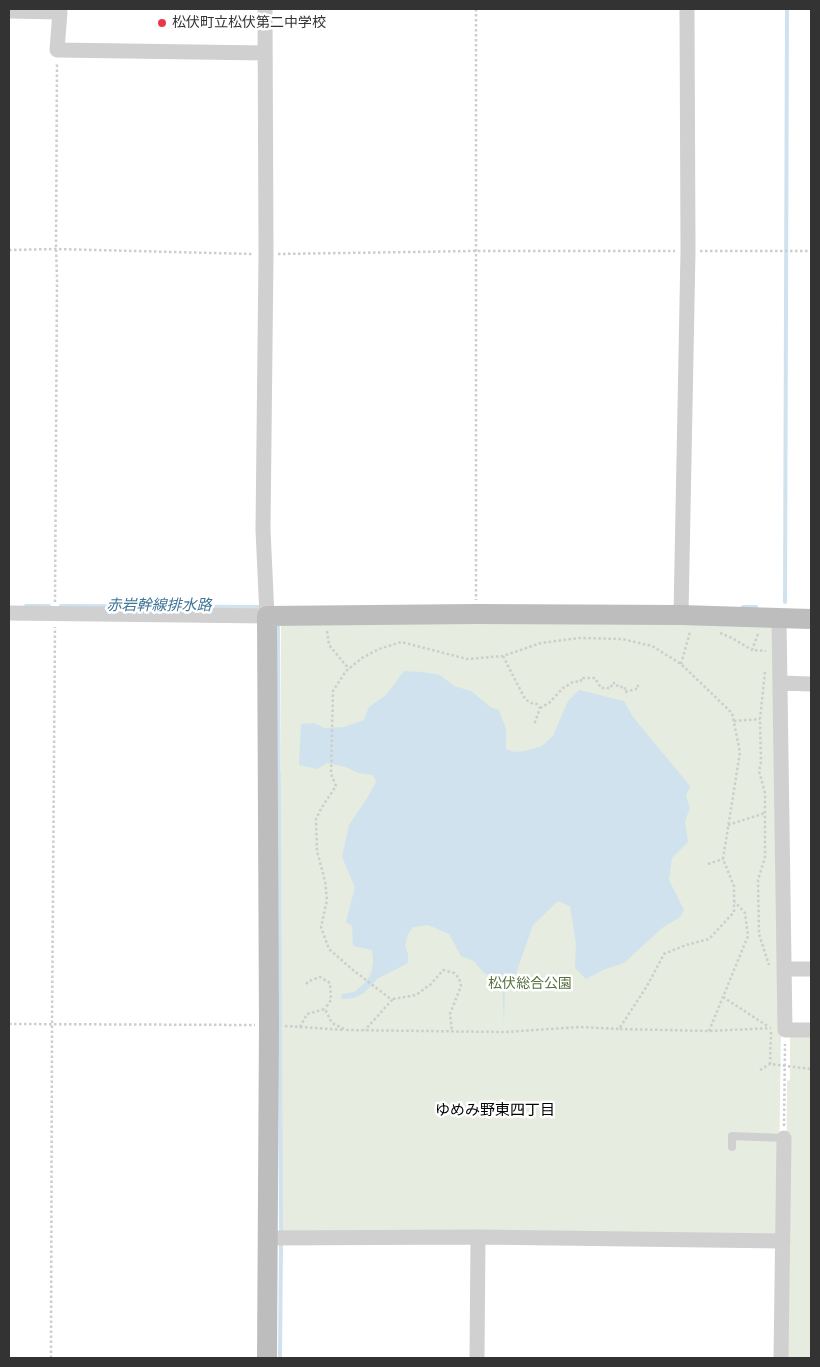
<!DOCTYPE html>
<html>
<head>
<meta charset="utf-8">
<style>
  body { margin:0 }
  #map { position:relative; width:820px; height:1367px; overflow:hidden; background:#fff; font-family:"Work Sans",sans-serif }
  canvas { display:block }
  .frame { position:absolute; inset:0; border:10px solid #333; pointer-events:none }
</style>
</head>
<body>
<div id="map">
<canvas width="820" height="1367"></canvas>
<div class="frame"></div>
</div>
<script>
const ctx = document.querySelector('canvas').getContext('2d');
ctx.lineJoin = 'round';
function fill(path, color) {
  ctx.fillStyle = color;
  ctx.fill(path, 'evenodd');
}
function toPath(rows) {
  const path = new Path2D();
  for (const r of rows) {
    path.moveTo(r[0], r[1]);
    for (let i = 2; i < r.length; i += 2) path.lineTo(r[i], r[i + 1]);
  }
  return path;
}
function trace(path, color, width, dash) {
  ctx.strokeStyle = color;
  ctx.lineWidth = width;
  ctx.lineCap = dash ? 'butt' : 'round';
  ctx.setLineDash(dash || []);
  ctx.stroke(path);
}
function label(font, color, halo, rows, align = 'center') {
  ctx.font = font + ' "Work Sans","Noto Sans JP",sans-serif';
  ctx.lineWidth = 5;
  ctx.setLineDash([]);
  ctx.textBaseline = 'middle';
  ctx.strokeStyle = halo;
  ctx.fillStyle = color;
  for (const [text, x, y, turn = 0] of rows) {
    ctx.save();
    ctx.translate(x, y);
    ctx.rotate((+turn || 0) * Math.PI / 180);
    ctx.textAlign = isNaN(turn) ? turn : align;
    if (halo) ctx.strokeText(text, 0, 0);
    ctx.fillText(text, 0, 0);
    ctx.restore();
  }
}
fill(toPath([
  [281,616,776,621,781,1030,778,1236,281,1232,281,1137,276,1038,281,1038,281,981,276,981,276,775,281,772],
  [811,1032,811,1358,785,1358,787,1081,790,1080,790,1036]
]), '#e6ecdf');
fill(toPath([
  [404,671,423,672,440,675,454,686,471,691,490,707,499,710,506,729,506,749,513,752,525,751,542,746,553,736,568,701,579,690,624,701,633,717,690,786,686,796,690,808,685,821,688,842,672,858,669,880,684,910,680,917,662,928,624,963,605,969,586,979,575,968,576,944,570,906,558,901,533,925,515,976,505,983,504,1023,502,986,496,978,484,973,474,961,461,956,449,934,428,925,413,927,408,934,405,946,408,954,408,963,377,979,364,993,354,998,341,999,342,994,354,992,364,984,370,976,372,970,373,961,372,950,353,946,352,926,346,922,355,887,342,857,349,825,366,800,376,782,373,775,358,773,346,767,327,763,317,769,299,765,301,724,313,723,325,728,344,727,364,720,369,707,386,695]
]), '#cfe2ee');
trace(toPath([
  [785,602,787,9],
  [26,606,49,606],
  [61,606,258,607],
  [743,607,756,607],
  [278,621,281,1234],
  [280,1358,281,1241]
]), '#cfe2ee', 4);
trace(toPath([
  [476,9,476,600],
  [9,250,56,249,252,254],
  [700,251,811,251],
  [278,254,475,251,675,251],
  [55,602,57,277,56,249,57,62],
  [327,631,329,645,349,669],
  [720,633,732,638,752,650],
  [758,634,752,650,766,651],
  [503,656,525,699,531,703,537,704,540,708,534,725],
  [681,664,690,632],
  [765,672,760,719,761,762,759,771,765,793,765,857,758,880,759,934,769,965],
  [540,708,549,703,563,688,573,682,581,681,581,678,595,678,601,688,611,688,612,683,616,683,618,687,625,687,625,692,636,689,636,686,639,686],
  [734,721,760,719],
  [728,825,765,813],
  [708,864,723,859],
  [306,984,309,981,320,977,330,983,331,1000,325,1009],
  [723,997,769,1027],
  [393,999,416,995,431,984,443,970,454,973,459,978,461,986,450,1014,452,1031],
  [9,1024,255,1025],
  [285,1026,300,1027,307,1014,325,1009,332,1023,346,1030,506,1032,579,1027,619,1029,647,986,664,954,686,945,709,939,734,912,734,886,723,859,740,752,732,713,681,664,652,646,622,639,579,638,541,643,503,656,467,659,401,642,379,649,362,658,346,671,333,691,331,774,336,786,322,807,316,819,317,851,325,881,327,900,321,927,329,949,353,970,392,1000,365,1030],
  [300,1027,345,1030],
  [620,1029,709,1031,771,1028],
  [709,1031,748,936,745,913,735,902],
  [771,1032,770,1064,811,1069],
  [760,1070,770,1064],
  [784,1126,785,1044],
  [51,1358,52,1024,55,627]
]), '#cdcdcd', 2.5, [2.5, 2.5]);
trace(toPath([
  [732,1147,732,1136,784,1138]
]), '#d0d0d0', 8);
trace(toPath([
  [9,11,60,12,57,50,265,53],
  [9,613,267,616,263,530,266,254,265,9],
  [681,615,688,251,687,9],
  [779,619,785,1030,811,1030],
  [780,683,811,684],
  [784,969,811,969],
  [268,1238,478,1237,783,1241],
  [477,1358,478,1237],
  [781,1358,784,1138]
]), '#d0d0d0', 15);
trace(toPath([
  [267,1358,269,1025,267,616,476,614,681,615,811,619]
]), '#bdbdbd', 20);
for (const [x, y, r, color] of [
  [162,23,5,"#e63946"]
]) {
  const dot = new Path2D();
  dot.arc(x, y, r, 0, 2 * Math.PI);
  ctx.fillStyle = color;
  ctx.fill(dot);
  trace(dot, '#fff', 2);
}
label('14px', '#333', '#fff', [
  ["松伏町立松伏第二中学校",172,23]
], 'left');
label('14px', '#56703f', '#fff', [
  ["松伏総合公園",530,984]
]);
label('italic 15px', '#3f7597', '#fff', [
  ["赤岩幹線排水路",159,606]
]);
label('15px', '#000', '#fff', [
  ["ゆめみ野東四丁目",495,1111]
]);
</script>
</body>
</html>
